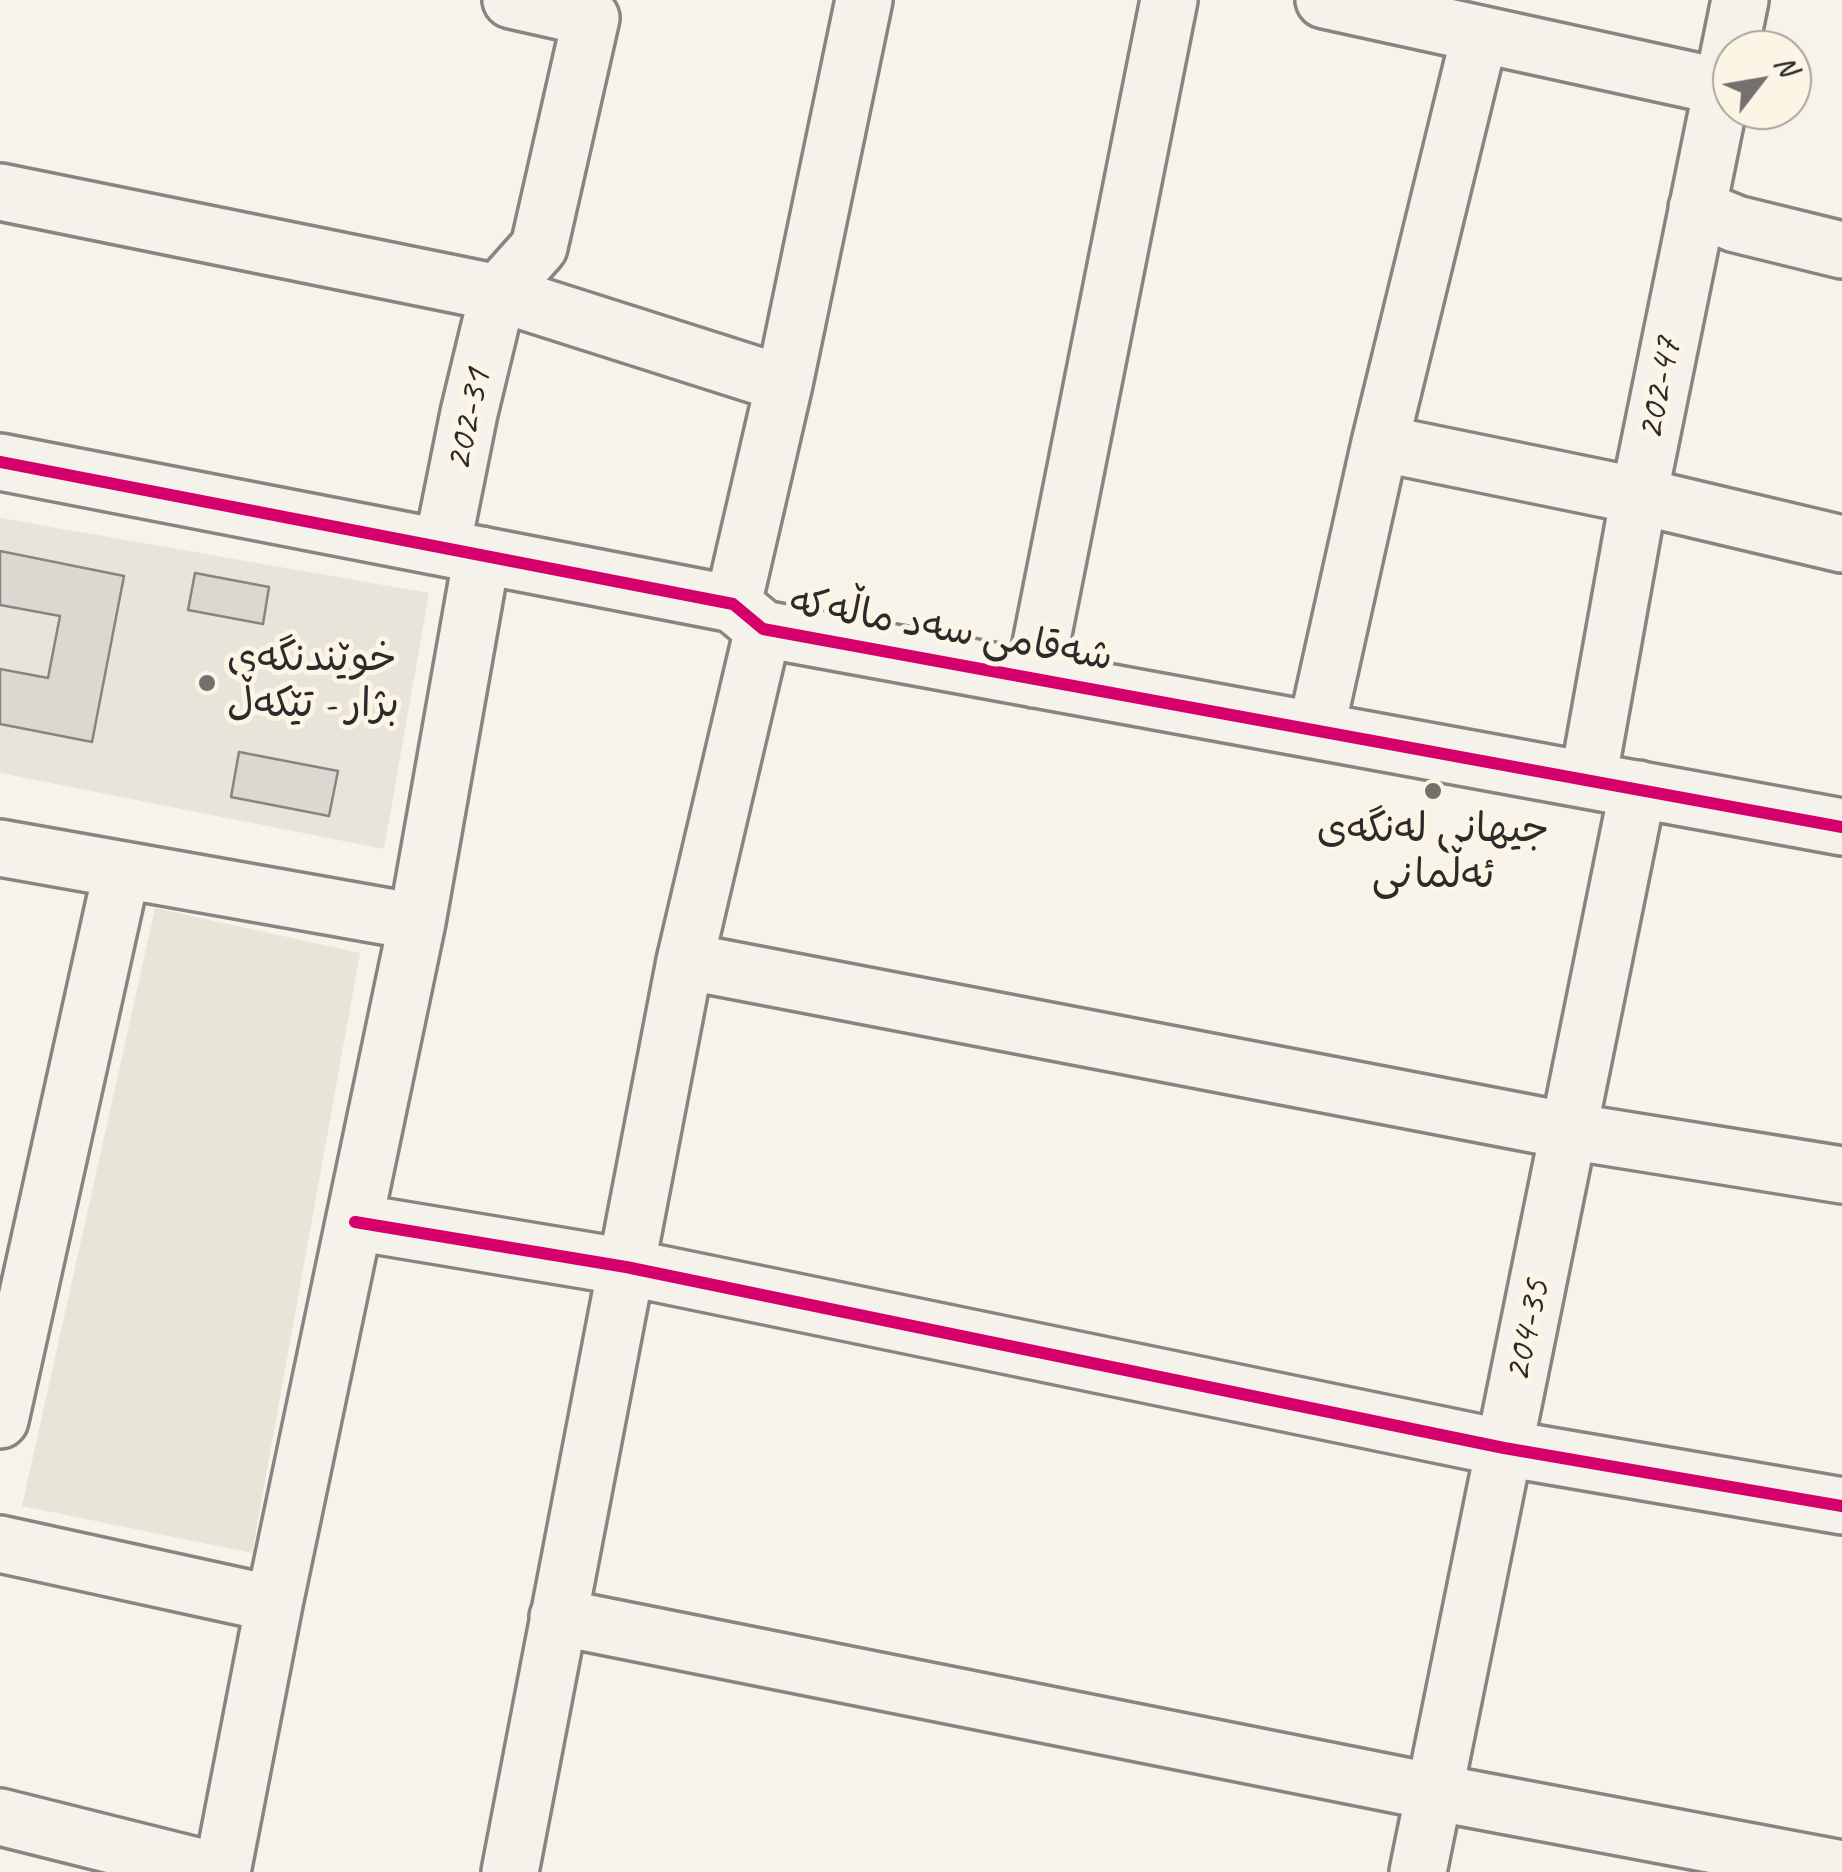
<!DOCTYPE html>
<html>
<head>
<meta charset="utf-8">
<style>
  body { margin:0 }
  #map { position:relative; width:1842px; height:1872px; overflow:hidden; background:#f7f3ea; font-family:Caveat,sans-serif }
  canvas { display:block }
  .north { position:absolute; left:1712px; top:30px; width:100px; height:100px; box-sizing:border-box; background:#fcf5e5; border:2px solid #a8a49b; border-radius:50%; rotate:59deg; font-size:28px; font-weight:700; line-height:40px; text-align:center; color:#2b2b2b }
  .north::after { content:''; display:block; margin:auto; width:35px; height:45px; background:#72716e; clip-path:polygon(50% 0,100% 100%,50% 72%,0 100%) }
</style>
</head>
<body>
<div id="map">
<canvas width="1842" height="1872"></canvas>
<div class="north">N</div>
</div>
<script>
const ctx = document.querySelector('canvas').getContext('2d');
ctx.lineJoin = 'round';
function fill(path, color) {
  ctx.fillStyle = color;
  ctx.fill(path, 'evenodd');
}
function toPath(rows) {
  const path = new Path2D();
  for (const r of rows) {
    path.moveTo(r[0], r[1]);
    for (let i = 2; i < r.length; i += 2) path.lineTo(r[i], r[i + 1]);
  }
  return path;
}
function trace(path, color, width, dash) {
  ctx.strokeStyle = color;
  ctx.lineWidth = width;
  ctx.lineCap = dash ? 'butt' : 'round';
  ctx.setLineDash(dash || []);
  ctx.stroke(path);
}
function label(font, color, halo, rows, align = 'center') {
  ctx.font = font + ' Caveat,"Playpen Sans Arabic",sans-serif';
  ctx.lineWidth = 10;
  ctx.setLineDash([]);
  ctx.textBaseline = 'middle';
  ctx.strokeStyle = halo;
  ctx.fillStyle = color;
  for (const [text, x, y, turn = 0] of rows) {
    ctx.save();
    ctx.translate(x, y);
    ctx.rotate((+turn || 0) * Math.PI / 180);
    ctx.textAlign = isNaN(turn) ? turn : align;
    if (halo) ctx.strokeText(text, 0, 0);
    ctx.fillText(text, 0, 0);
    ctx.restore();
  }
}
fill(toPath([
  [0,518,429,593,384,849,0,773]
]), '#e9e4d9');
fill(toPath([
  [155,908,360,953,252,1553,22,1506]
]), '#e9e4d8');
const building = toPath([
  [0,551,124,576,92,742,0,724,0,669,48,678,60,616,0,605,0,551],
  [195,573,269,587,263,624,188,610,195,573],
  [239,752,338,771,329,816,231,797,239,752]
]);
fill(building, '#dad8d1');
trace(building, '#878581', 2.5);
const minor = toPath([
  [1324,0,1722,87],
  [0,192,498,293,784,384],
  [1697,208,1736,224,1842,250],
  [1380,443,1639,496,1842,544],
  [0,462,733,604,763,629,1842,827],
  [442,547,469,413,498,293,539,247,591,18,511,0],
  [733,604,784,384,864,0],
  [1034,679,1169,0],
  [1316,730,1380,443,1480,34],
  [1588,780,1639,496,1740,0],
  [0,848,417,922],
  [685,961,1569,1131,1842,1175],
  [355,1222,626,1267,1504,1448,1842,1506],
  [0,1420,122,870],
  [0,1544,274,1604],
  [558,1617,1434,1792,1842,1869],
  [0,1817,220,1872],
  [222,1872,274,1604,417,922,482,555],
  [510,1872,685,961,763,629],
  [1418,1872,1638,789]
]);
trace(minor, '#878581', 62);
trace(minor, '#f5f2ec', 55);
trace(toPath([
  [0,462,733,604,763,629,1842,827],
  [355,1222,626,1267,1504,1448,1842,1506]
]), '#d6006c', 12);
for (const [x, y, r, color] of [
  [207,683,10,"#72716e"],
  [1433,791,10,"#72716e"]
]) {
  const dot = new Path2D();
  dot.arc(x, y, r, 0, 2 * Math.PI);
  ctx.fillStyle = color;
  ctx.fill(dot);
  trace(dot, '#fcf5e5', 4);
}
label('40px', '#2b2b2b', '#fcf5e5', [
  ["202-47",1660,389,-79],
  ["202-31",469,420,-78],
  ["شەقامی سەد ماڵەکە",951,631,10],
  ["204-35",1528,1331,-78]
]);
label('40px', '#2b2b2b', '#fcf5e5', [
  ["خوێندنگەی",227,660],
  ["بژار - تێکەڵ",227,706],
  ["جیهانی لەنگەی",1433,831,"center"],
  ["ئەڵمانی",1433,877,"center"]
], 'left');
</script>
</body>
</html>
